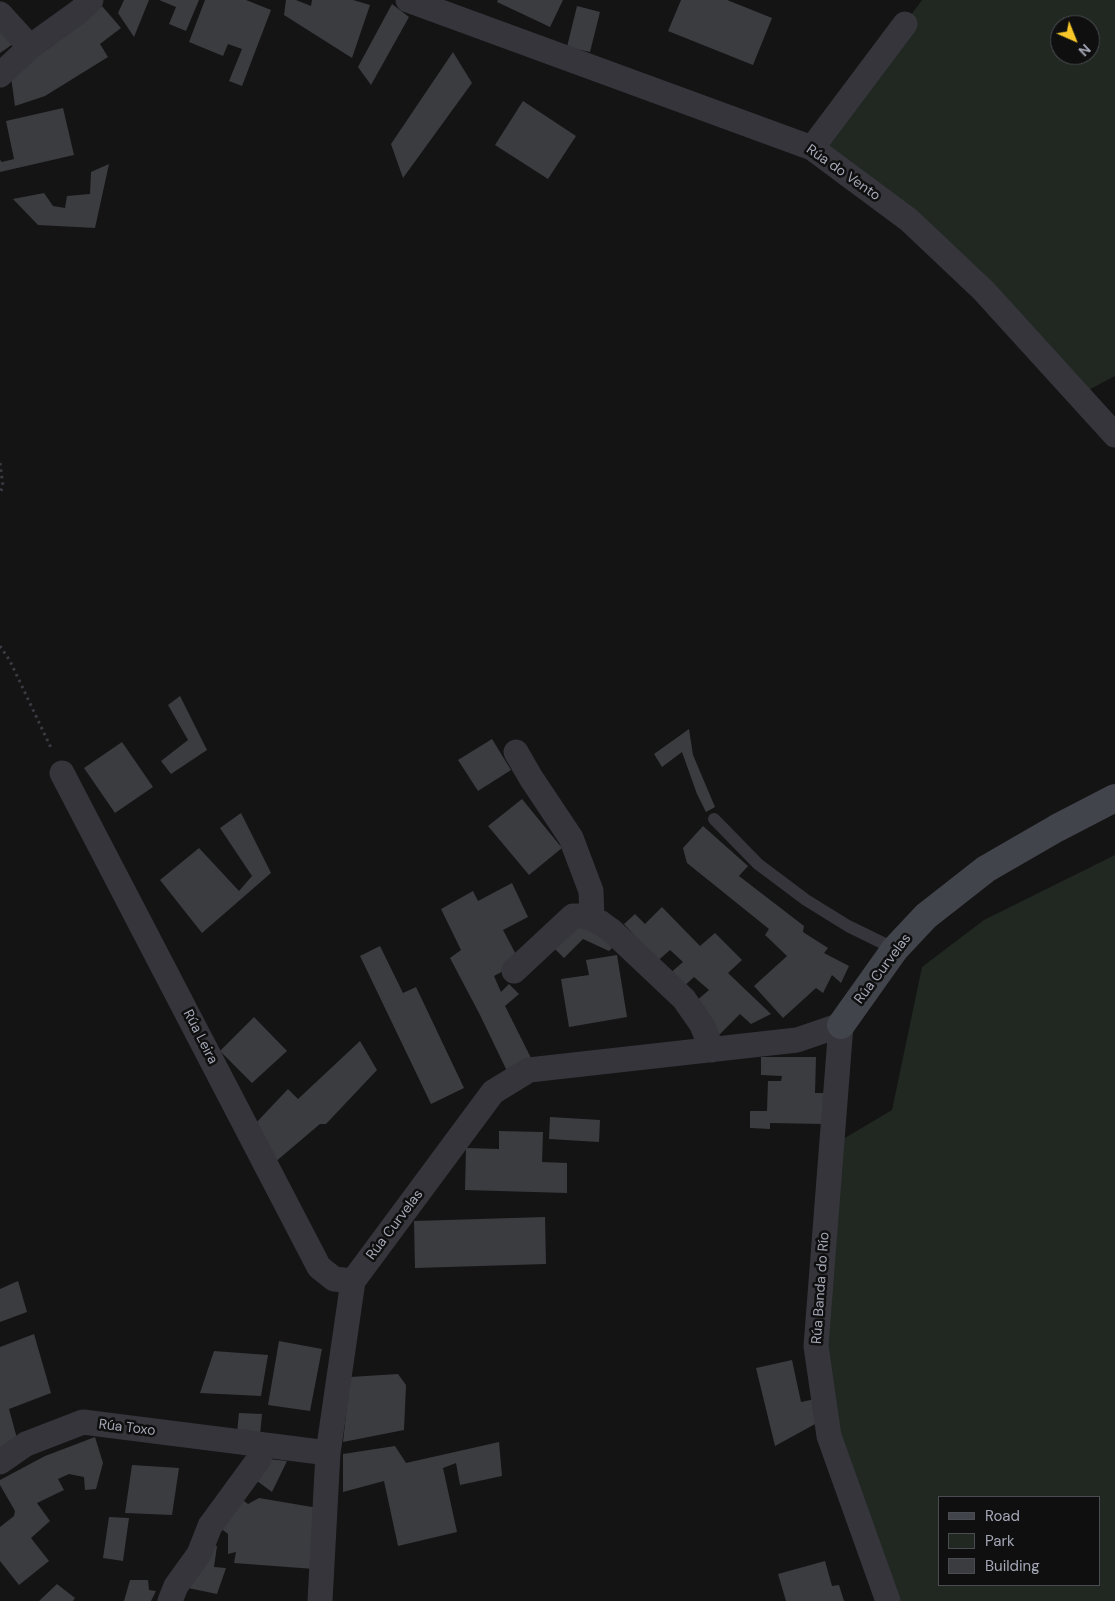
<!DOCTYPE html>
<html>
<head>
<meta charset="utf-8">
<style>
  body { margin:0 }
  #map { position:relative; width:1115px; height:1601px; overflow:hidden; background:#141415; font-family:"DM Sans",sans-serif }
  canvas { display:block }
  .legend { position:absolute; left:938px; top:1496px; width:162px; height:90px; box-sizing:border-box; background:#0f0f10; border:1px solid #4b4c52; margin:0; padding:6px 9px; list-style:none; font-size:15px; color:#a5a8b6 }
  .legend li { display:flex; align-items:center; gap:10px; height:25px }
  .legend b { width:25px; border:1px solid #4b4c52 }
  .north { position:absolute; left:1050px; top:15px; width:50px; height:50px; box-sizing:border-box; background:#0f0f10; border:1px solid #4b4c52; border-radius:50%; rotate:136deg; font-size:14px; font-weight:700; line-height:20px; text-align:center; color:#a5a8b6 }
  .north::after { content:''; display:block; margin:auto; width:18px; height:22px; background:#f7c72a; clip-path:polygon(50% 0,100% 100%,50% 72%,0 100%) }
</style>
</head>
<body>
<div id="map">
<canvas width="1115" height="1601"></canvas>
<ul class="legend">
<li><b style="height:6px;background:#42444b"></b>Road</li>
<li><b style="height:14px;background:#202821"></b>Park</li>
<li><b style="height:14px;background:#3b3c40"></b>Building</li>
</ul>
<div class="north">N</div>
</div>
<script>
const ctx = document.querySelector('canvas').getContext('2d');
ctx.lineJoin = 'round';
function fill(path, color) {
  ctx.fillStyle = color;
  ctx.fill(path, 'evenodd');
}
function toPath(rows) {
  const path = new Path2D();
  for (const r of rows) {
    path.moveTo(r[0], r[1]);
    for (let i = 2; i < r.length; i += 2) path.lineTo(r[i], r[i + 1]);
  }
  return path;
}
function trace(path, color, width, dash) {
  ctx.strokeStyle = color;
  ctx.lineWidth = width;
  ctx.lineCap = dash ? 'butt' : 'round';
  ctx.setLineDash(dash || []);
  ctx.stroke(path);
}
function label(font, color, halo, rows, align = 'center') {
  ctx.font = font + ' "DM Sans",sans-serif';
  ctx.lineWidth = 5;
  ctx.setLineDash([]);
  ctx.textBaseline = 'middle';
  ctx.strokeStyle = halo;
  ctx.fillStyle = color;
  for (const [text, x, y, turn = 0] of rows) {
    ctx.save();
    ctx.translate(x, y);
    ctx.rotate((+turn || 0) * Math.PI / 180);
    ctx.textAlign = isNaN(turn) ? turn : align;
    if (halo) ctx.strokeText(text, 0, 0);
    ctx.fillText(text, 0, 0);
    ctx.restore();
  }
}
fill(toPath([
  [922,0,1115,0,1115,376,1079,395,909,220,812,148],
  [1060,25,1090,25,1090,55,1060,55],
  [1115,855,1115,1601,888,1601,829,1436,819,1346,838,1142,892,1110,922,967,984,920],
  [939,1497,1099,1497,1099,1585,939,1585]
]), '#202821');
fill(toPath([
  [124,0,149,0,134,37,118,13],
  [159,0,199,0,186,31,169,24,176,7],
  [205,0,246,0,271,10,242,86,229,81,242,49,228,44,223,56,189,42],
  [286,0,296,0,311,6,312,0,353,0,370,5,352,58,284,15],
  [498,0,563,0,550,27,497,2],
  [681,0,727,0,772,18,753,65,668,31],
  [392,4,409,17,371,85,358,67],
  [102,6,121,28,100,44,108,57,45,96,15,106,11,77],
  [577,6,600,12,590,52,567,47],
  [0,21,13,44,0,53],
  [453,52,472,83,403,178,391,144],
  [523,101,576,136,548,179,495,145],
  [63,108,74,155,0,172,0,160,2,162,14,159,6,121],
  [109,164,95,228,38,225,13,199,44,193,53,206,65,208,67,196,90,194,91,172],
  [180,696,207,750,171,774,161,761,188,740,168,705],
  [689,729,693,755,715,807,706,812,697,794,682,752,662,767,654,754],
  [492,739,511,770,478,791,458,760],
  [122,742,153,787,115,813,84,768],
  [522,799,562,848,529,875,488,826],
  [241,813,271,873,202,933,160,880,199,848,239,891,252,876,220,828],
  [703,826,748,866,739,876,804,926,803,932,828,948,824,953,849,966,841,983,832,975,823,993,816,988,783,1018,754,986,787,956,765,935,769,929,687,863,683,848],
  [512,883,528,917,503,930,520,962,494,976,501,992,509,984,519,994,505,1006,531,1058,507,1071,480,1015,450,958,461,950,441,909,473,891,478,901],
  [662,907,700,946,715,933,742,960,728,973,771,1014,751,1024,740,1014,719,1035,695,1002,709,990,694,977,681,989,668,975,683,962,670,950,654,964,635,936,624,924,635,914,645,924],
  [576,927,591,928,615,945,609,951,583,939,564,958,553,947],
  [380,946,403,993,416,987,464,1088,431,1104,360,956],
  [617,955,627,1017,569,1027,561,979,589,975,586,960],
  [254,1017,287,1051,252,1083,220,1051],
  [360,1041,377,1070,326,1124,320,1124,274,1163,254,1125,288,1089,298,1099],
  [761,1057,816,1057,815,1093,824,1093,823,1124,770,1123,770,1129,750,1128,750,1111,767,1111,768,1081,781,1081,782,1076,761,1075],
  [550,1117,600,1120,599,1142,549,1139],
  [499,1131,543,1132,542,1162,567,1163,567,1193,465,1190,466,1148,499,1149],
  [545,1217,546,1264,415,1268,414,1221],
  [18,1281,27,1312,0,1322,0,1289],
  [34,1334,51,1393,9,1409,18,1442,0,1450,0,1347],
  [279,1341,322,1349,310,1411,268,1405],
  [214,1351,268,1355,261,1396,200,1393],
  [792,1360,801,1402,815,1399,817,1423,775,1446,756,1368],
  [398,1374,406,1385,404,1430,343,1442,350,1377],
  [239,1413,262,1414,260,1435,237,1433],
  [95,1437,103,1463,96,1489,85,1490,84,1477,69,1474,58,1479,64,1490,37,1503,50,1521,31,1538,49,1561,19,1585,0,1561,0,1527,14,1516,15,1511,0,1485,0,1480,45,1456],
  [499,1442,502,1476,460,1485,456,1463,443,1468,457,1532,398,1546,384,1481,343,1492,343,1454,395,1446,406,1463],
  [267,1459,287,1461,272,1492,253,1478],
  [132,1465,179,1468,172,1515,125,1513],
  [239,1497,248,1504,259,1498,318,1508,314,1569,234,1563,236,1552,228,1554,228,1534,218,1526],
  [109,1517,129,1518,123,1561,103,1558],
  [208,1544,217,1546,214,1567,226,1568,217,1594,188,1588],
  [825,1561,832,1586,839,1585,844,1601,786,1601,778,1574],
  [130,1580,148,1580,149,1590,156,1591,151,1601,124,1601],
  [57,1584,75,1598,73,1601,39,1601]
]), '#3b3c40');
trace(toPath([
  [0,463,3,486,0,493],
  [0,646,10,661,52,750]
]), '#3a3c42', 3, [2.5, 4]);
trace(toPath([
  [714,819,758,864,806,900,848,926,895,949]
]), '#35353b', 12);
trace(toPath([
  [408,0,812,148,909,220,984,291,1115,435],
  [0,14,30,47],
  [0,75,30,47,80,11,91,0],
  [812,148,905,24],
  [516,752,531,778,571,838,591,891,592,919],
  [62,773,319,1267,334,1279,353,1281],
  [514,971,573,916,585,916,592,919,601,923,612,931,684,999,702,1025,712,1050],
  [0,1462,26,1444,83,1422,328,1453],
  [170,1601,176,1586,199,1554,210,1526,259,1459,264,1445],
  [320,1601,328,1453,353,1281,493,1092,529,1070,797,1040,841,1025,816,1346,829,1436,888,1601]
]), '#35353b', 25);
trace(toPath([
  [841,1025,895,949,926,916,986,869,1057,828,1115,798]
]), '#42444b', 28);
label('14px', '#a5a8b6', '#0f0f10', [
  ["Rúa do Vento",843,173,35],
  ["Rúa Curvelas",883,969,-53],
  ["Rúa Leira",200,1037,63],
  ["Rúa Curvelas",395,1225,-53],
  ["Rúa Banda do Río",821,1288,-86],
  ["Rúa Toxo",127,1428,7]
]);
</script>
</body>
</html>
